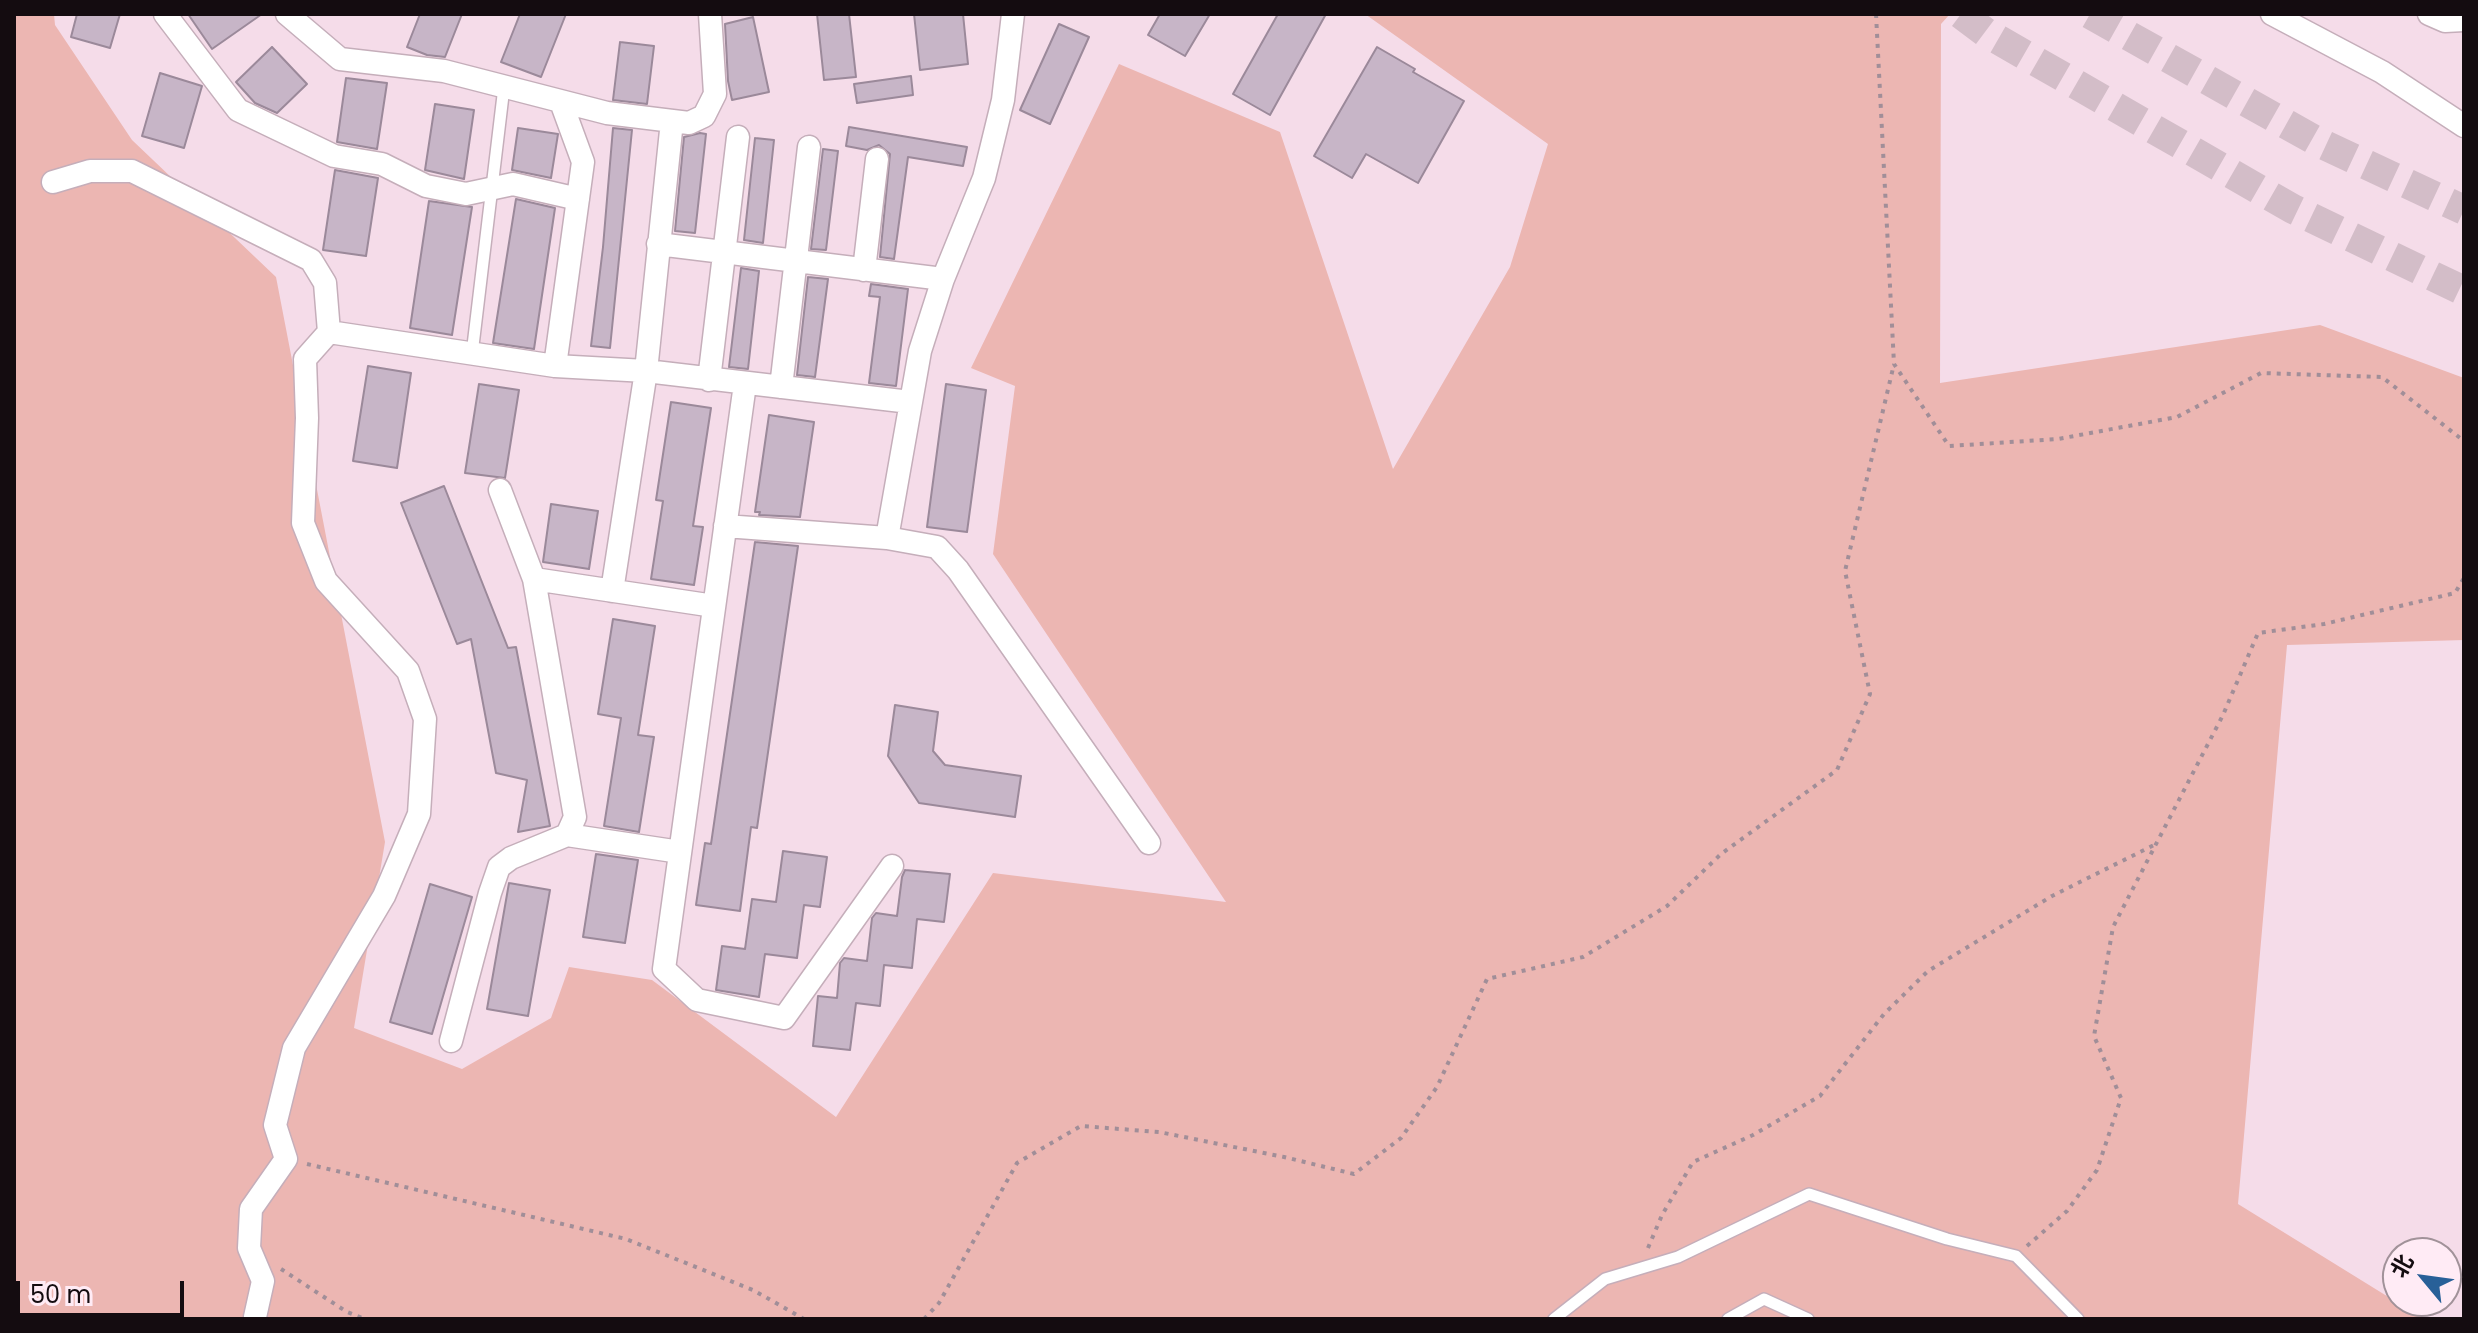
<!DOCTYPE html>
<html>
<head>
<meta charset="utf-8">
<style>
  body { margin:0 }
  #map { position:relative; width:2478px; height:1333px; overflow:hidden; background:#f5dce9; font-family:Poppins,"Noto Sans SC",sans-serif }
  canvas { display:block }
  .frame { position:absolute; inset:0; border:16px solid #140c10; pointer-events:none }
  .north { position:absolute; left:2382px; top:1237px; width:80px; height:80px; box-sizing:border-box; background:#ffebf5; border:2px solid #a19299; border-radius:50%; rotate:299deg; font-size:22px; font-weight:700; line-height:32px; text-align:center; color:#140c10 }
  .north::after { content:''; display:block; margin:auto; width:28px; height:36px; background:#286098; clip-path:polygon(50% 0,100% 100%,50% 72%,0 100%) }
  .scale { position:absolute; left:16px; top:1281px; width:168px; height:36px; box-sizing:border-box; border:4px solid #140c10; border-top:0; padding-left:10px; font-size:24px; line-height:28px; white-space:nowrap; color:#140c10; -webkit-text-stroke:6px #ffebf5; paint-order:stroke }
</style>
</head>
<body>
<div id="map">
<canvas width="2478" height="1333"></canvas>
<div class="frame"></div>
<div class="north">北</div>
<div class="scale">50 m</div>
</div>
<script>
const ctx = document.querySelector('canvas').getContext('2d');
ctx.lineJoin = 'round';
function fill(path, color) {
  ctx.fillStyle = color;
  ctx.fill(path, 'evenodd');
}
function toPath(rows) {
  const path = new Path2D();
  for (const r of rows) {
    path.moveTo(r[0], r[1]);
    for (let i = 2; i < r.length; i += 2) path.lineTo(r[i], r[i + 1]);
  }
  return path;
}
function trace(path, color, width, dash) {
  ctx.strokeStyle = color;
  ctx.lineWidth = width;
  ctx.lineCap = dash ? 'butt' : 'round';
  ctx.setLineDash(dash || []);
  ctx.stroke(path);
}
fill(toPath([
  [14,14,54,14,55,25,132,140,276,277,385,842,354,1028,462,1069,551,1018,569,967,652,980,836,1117,993,873,1226,902,993,554,1015,386,971,368,1119,64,1280,132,1393,469,1510,267,1548,144,1365,14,1950,14,1941,24,1940,383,2320,325,2464,378,2464,640,2287,645,2238,1204,2424,1319,14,1319]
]), '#ecb6b2');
const building = toPath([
  [77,14,120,14,110,48,71,37,77,14],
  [188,14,262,14,212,49,188,14],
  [420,14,462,14,445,57,427,55,407,47,420,14],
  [520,14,566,14,541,77,501,62,520,14],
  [817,14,849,14,856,77,824,80,817,14],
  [914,14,963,14,968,64,920,70,914,14],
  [1160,14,1210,14,1185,56,1148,35,1160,14],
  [1278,14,1326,14,1270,115,1233,94,1278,14],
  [753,17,769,92,732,100,728,81,725,24,753,17],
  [1059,24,1089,37,1050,124,1020,110,1059,24],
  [620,42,654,46,647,104,613,100,620,42],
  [272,47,307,84,277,113,255,103,236,82,272,47],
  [1377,47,1415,69,1413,72,1464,101,1418,183,1366,154,1352,178,1314,156,1377,47],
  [160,73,202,86,184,148,142,136,160,73],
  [911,76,913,95,857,103,854,84,911,76],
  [346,78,387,83,377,149,337,142,346,78],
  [435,104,474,110,464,179,425,170,435,104],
  [849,127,967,147,963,166,908,157,894,259,880,257,890,154,879,145,867,150,846,146,849,127],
  [518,128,558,134,551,178,512,170,518,128],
  [613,128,632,130,610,348,591,346,603,247,613,128],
  [700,133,706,134,695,233,675,231,684,137,700,133],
  [755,138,774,140,763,243,744,240,755,138],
  [823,149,838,151,826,250,811,249,823,149],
  [335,170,378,178,366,256,323,250,335,170],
  [516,199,555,208,534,349,493,343,516,199],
  [429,201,472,207,452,335,410,328,429,201],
  [741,268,759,271,748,369,729,367,741,268],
  [808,277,828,279,815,377,797,375,808,277],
  [871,284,908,289,896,386,869,383,880,297,869,296,871,284],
  [368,366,411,373,397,468,353,461,368,366],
  [479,384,519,390,505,478,465,473,479,384],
  [946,384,986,390,967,532,927,527,946,384],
  [671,402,711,408,693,526,703,527,694,585,651,579,663,501,656,500,671,402],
  [769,415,814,422,800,517,759,515,760,512,755,512,769,415],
  [444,486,508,648,516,647,550,826,518,832,527,780,496,773,471,639,457,644,401,503,444,486],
  [551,504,598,511,589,569,543,562,551,504],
  [755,542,798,546,757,828,751,827,740,911,696,905,705,843,711,844,755,542],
  [613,619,655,626,638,735,654,737,639,832,604,826,621,718,598,714,613,619],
  [895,705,938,712,933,751,945,765,1021,776,1015,817,919,803,888,756,895,705],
  [783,851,827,857,820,907,804,905,797,958,765,954,759,997,716,990,722,946,745,949,752,899,776,902,783,851],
  [596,854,638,860,625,943,583,937,596,854],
  [905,870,950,874,944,922,917,919,912,968,884,965,880,1006,856,1003,850,1050,813,1046,818,996,837,998,840,963,844,958,867,961,872,918,876,913,897,916,902,877,905,870],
  [509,883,550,890,528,1016,487,1009,509,883],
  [430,884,472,897,432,1034,390,1022,430,884]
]);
fill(building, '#c7b5c7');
trace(building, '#9b899a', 2);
trace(toPath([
  [1961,14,1985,32,2293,209,2464,291],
  [2090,14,2320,143,2464,210]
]), '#d3bdc8', 30, [30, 15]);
const lane = toPath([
  [472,354,504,87],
  [1554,1319,1605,1279,1678,1257,1809,1194,1947,1239,2016,1256,2078,1319],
  [1728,1319,1764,1299,1808,1319]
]);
const street = toPath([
  [165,14,238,110,334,156,382,164,426,186,466,194,513,184,578,199],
  [287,14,340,59,444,71,607,113,689,123,704,116,715,94,710,14],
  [1013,14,1003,100,984,178,943,279,920,351,887,538,937,547,958,570,1149,843],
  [2272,14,2382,72,2464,126],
  [2429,14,2445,21,2464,20],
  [53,182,90,171,132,171,311,260,325,283,329,332,305,359,307,418,303,523,326,581,408,671,425,719,419,814,384,896,294,1048,275,1125,286,1159,251,1209,249,1248,263,1281,255,1317],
  [658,244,943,279],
  [864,270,877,159],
  [329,332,555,366,646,371,910,402],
  [555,366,583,162,561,102],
  [709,380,738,137],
  [745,384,664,969,697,1000,784,1018,892,866],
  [781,387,809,147],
  [725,526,887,538],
  [534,579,714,606],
  [612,591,646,371,672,121],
  [567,835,680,852],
  [451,1041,490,893,499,867,511,858,567,835,575,817,534,579,500,490]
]);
trace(lane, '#c5aeba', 14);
trace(street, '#c5aeba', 25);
trace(toPath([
  [1876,14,1894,364,1949,446,2058,439,2177,417,2261,373,2382,377,2464,441],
  [307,1164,626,1239,753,1290,804,1319],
  [2027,1246,2067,1211,2097,1170,2121,1098,2094,1036,2113,927,2223,715,2258,633,2324,624,2455,593,2464,578],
  [1648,1248,1662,1215,1693,1162,1753,1135,1820,1096,1884,1014,1928,971,2052,896,2156,844],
  [281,1269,347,1312,365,1319],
  [924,1319,939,1303,1017,1163,1081,1126,1159,1132,1284,1157,1354,1174,1401,1138,1437,1087,1487,979,1583,957,1667,906,1721,854,1837,770,1870,694,1845,571,1894,364]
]), '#a18e98', 4, [4, 6]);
trace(lane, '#fff', 11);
trace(street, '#fff', 22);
</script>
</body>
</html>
